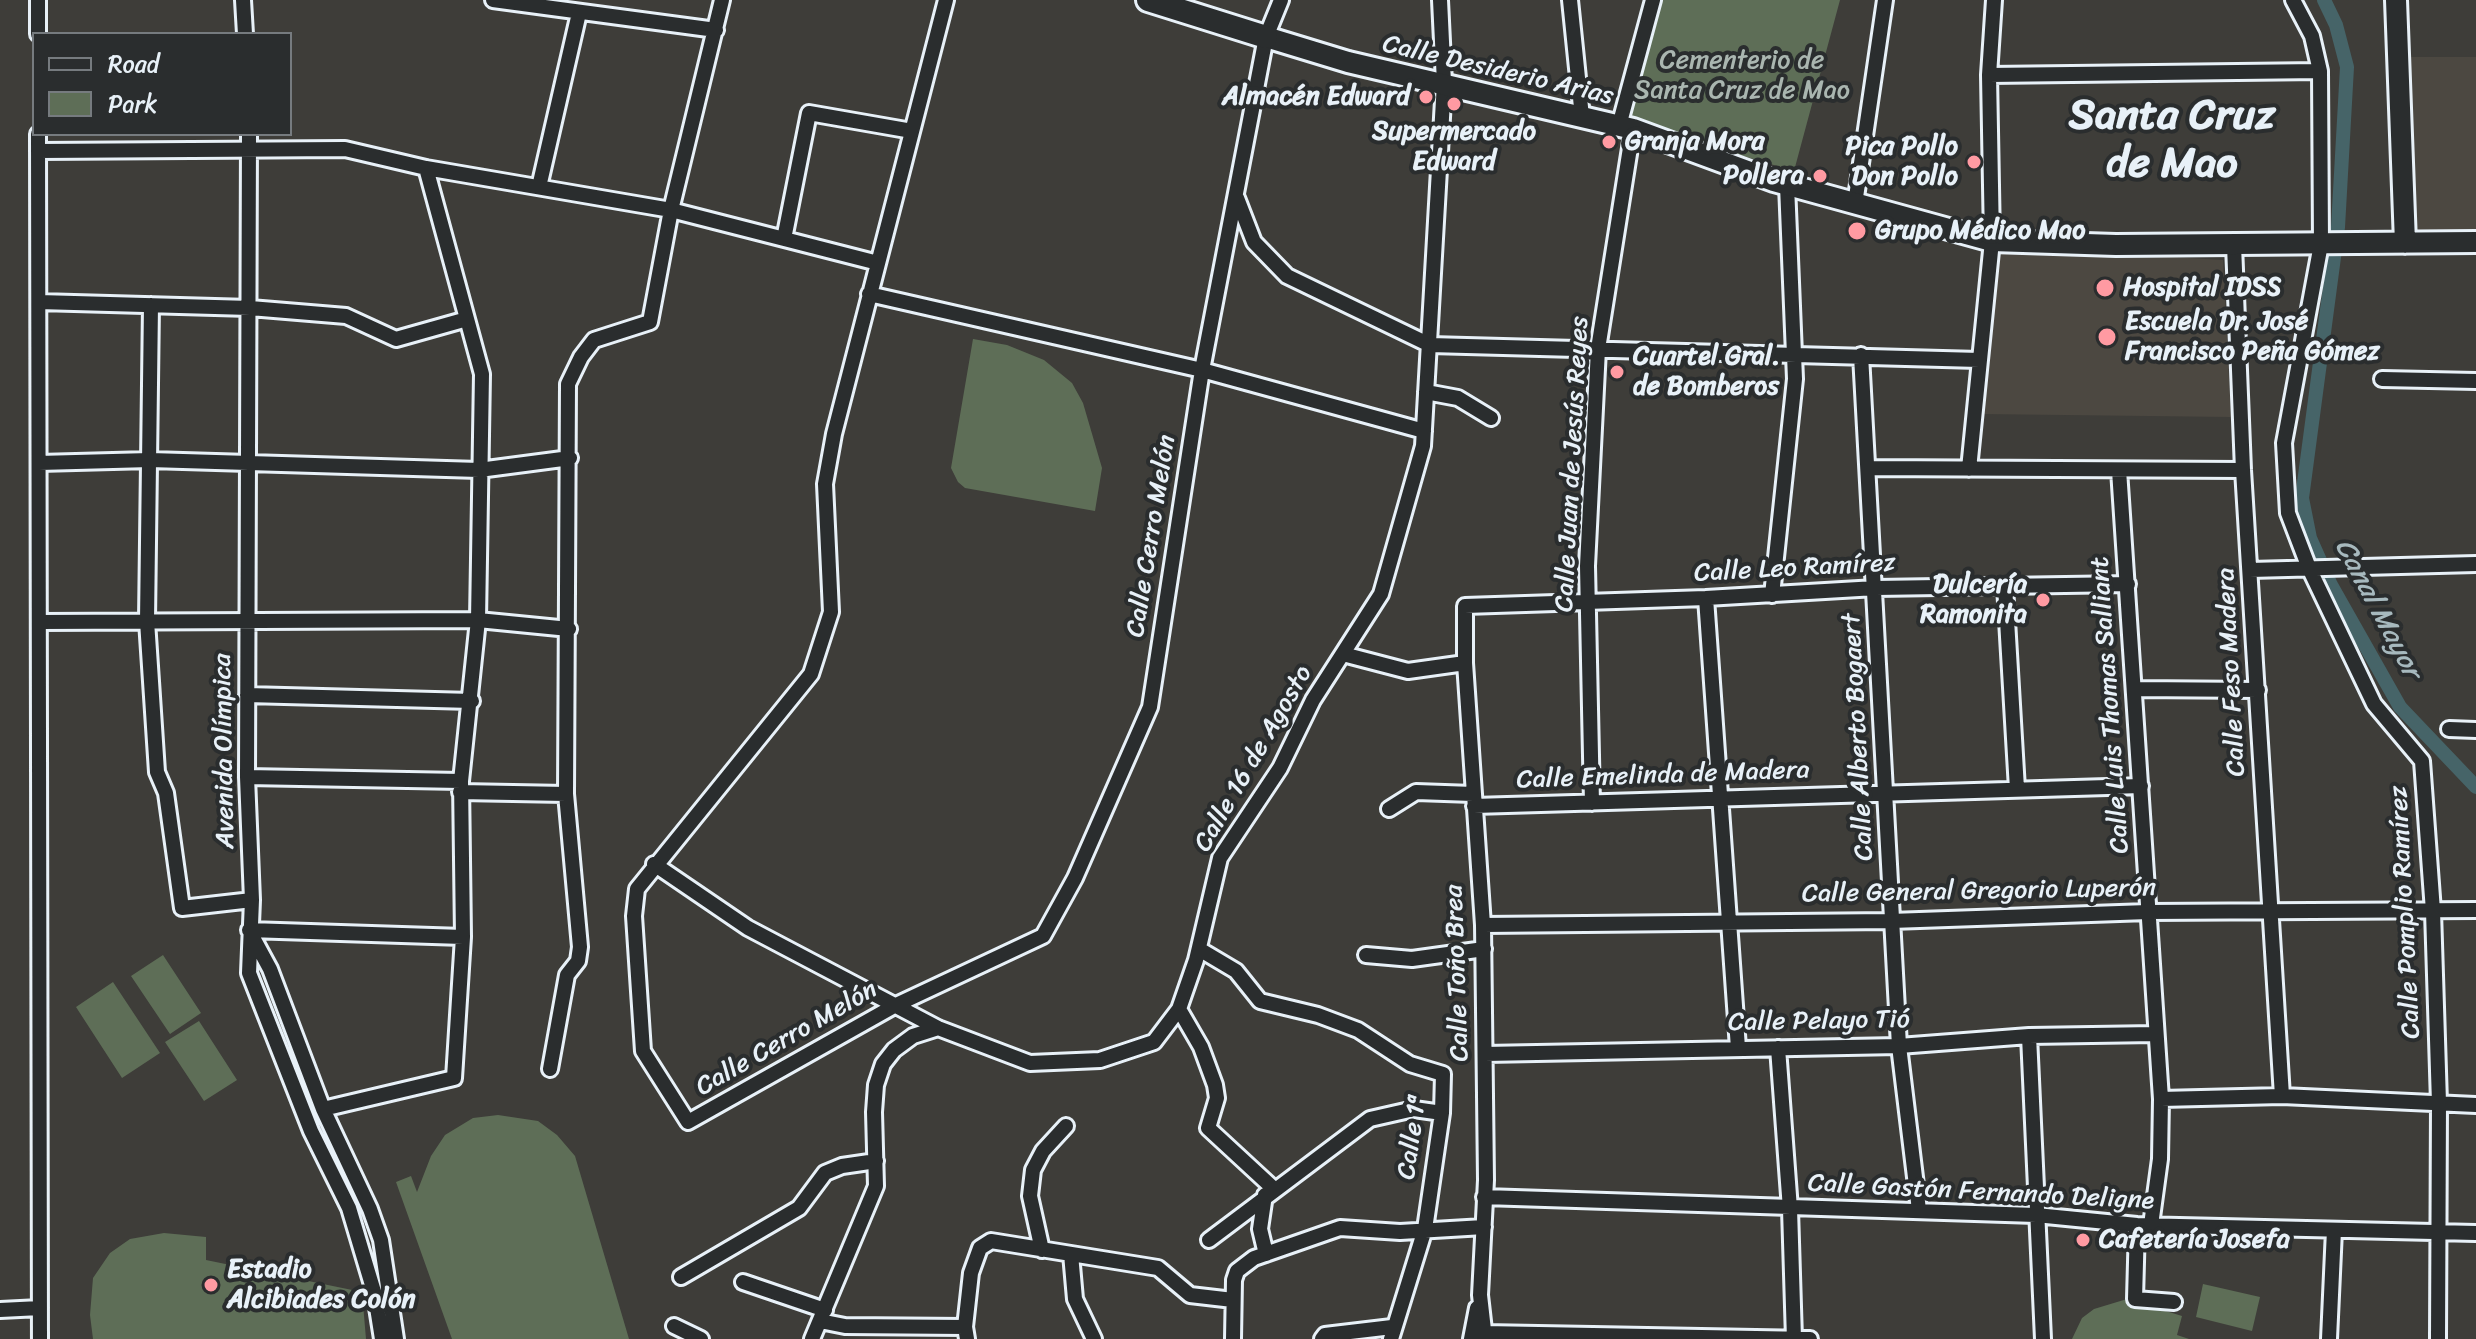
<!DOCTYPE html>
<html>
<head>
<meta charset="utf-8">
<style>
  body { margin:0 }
  #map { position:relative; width:2476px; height:1339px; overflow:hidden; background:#3e3d39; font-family:Sriracha,sans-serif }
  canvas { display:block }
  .legend { position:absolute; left:32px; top:32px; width:260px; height:104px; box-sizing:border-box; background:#2a2d2e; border:2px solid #767b7f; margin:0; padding:10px 14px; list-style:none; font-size:24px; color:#e8f1f8 }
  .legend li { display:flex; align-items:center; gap:16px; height:40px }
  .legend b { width:40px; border:2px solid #767b7f }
</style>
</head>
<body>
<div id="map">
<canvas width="2476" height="1339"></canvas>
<ul class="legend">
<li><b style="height:10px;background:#2a2d2e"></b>Road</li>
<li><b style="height:22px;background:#5e6e57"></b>Park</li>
</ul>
</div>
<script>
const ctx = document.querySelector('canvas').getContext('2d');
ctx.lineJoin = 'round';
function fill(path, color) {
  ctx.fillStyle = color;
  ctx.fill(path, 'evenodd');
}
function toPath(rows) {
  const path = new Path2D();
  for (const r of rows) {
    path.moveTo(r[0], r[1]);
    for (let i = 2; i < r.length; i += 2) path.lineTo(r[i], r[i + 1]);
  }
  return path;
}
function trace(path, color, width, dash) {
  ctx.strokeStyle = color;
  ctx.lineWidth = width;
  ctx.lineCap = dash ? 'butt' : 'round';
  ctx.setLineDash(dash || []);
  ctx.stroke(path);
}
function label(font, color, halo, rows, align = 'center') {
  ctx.font = font + ' Sriracha,sans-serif';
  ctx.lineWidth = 8;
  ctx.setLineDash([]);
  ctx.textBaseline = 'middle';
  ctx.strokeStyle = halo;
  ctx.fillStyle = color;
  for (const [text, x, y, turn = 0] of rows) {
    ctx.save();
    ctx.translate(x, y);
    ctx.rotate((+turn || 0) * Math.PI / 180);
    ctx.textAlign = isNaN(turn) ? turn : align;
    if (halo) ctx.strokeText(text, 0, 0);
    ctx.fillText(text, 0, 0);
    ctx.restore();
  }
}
fill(toPath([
  [2408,57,2476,57,2476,235,2411,237],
  [1997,247,2223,260,2231,417,1980,414]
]), '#4c4841');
fill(toPath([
  [1658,0,1840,0,1794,171,1625,121],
  [973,339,1007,345,1044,360,1072,383,1083,403,1102,468,1095,511,965,488,958,482,951,468],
  [163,955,201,1013,170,1034,131,976],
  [113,982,160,1053,122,1078,76,1007],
  [199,1021,237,1080,204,1101,165,1042],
  [498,1115,538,1121,557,1135,575,1156,629,1339,452,1339,396,1182,411,1176,417,1192,431,1156,445,1135,473,1118],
  [164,1233,206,1237,206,1260,362,1292,366,1339,93,1339,90,1315,93,1278,110,1253,130,1239],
  [2203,1284,2260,1297,2252,1331,2196,1317],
  [2127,1299,2182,1316,2177,1335,2189,1339,2072,1339,2082,1318,2094,1309]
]), '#5e6e57');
trace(toPath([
  [2324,0,2336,25,2347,67,2338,227,2302,498,2310,538,2331,585,2400,707,2476,787]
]), '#466468', 14);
const street = toPath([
  [38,0,38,34],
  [243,0,245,34],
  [493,0,716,30],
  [946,0,834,434,825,484,831,612,811,674,637,889,634,916,643,1051,688,1122,896,1005,1043,936,1075,878,1150,707,1202,370,1266,37,1281,0],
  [1570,0,1582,117],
  [2293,0,2312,36,2320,71,2321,244,2284,443,2288,513,2309,568,2374,704,2422,761,2433,911,2439,1103,2438,1339],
  [1989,75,2320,71],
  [1619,126,1653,0],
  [38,134,40,1339],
  [249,134,247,777,252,900,249,973,311,1131,349,1208,375,1295,382,1339],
  [38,151,345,149,426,168,671,210,878,263],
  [539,187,579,13],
  [1237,198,1254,242,1287,276,1430,345,1979,360],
  [1855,204,1885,0],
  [784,239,809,113,912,131],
  [2234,245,2243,470,2282,1096],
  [869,294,1202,370,1424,431],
  [39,302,250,308,346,316,396,339,467,319],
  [151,305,147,621,157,772,166,793,182,908,252,900],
  [1861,355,1899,1046,1919,1210],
  [2382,379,2476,381],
  [1426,392,1458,398,1491,418],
  [39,463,150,460,479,470,570,458],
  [1869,468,2243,470],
  [1969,469,1992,241,1989,75,1994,0],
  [2119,470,2161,1099,2160,1159,2151,1225],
  [2250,570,2476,564],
  [2005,586,2017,789],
  [1772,595,1795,379,1787,185],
  [1706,598,1738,1048],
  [40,622,478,620,569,629],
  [1343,654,1408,671,1465,663],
  [2136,689,2258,690],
  [247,695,472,701],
  [2449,729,2476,730],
  [247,777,461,781],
  [460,792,566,794],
  [1592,803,1587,566,1598,349,1633,129],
  [1474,806,2141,786],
  [1389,809,1416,792,1473,794],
  [654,864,748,928,938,1028,1030,1063,1100,1060,1154,1042,1179,1009,1196,960,1220,858,1280,768,1313,700,1381,594,1423,446,1444,83,1440,0],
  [1483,925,1891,921,2148,912,2476,910],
  [249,930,463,937],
  [250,932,270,969,323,1109,370,1209,381,1240,396,1339],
  [1199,949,1236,971,1260,1001,1318,1015,1358,1030,1410,1064,1443,1074,1442,1113,1425,1229,1391,1339],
  [1366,955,1412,959,1484,949],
  [1179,1009,1201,1047,1215,1085,1217,1098,1208,1128,1274,1189],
  [2029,1036,2043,1339],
  [1778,1048,1790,1209,1794,1339],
  [1485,1054,1899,1046,2029,1036,2155,1034],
  [550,1069,567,975,578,961,580,947,566,794,568,384,581,357,594,340,650,322,671,210,722,0],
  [2161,1099,2282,1096,2476,1105],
  [323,1109,454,1078,463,937,461,781,478,620,482,374,426,168],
  [1265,1195,1260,1229,1266,1254],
  [1484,1197,2036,1215,2137,1225,2476,1233],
  [2137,1225,2135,1299,2174,1302],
  [1209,1240,1370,1119,1414,1109,1442,1113],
  [1042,1250,1030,1196,1033,1170,1043,1151,1066,1126],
  [1071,1254,1075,1299,1094,1339],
  [681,1277,799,1208,825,1173,842,1166,876,1161],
  [743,1282,825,1310],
  [0,1310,40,1308],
  [820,1321,845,1326,965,1327],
  [674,1326,701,1339],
  [1484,1333,1810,1339],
  [812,1339,876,1186,874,1112,876,1085,883,1064,894,1050,913,1036,938,1028],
  [967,1339,965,1327,971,1273,980,1248,991,1241,1158,1268,1190,1295,1233,1300],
  [1233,1339,1234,1280,1237,1271,1254,1258,1340,1228,1400,1232,1484,1227],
  [1322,1339,1325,1335,1392,1327],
  [1471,1339,1477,1308],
  [1485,1339,1480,1295,1486,1180,1483,925,1465,663,1465,606,1706,598,1876,588,2128,584],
  [2329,1339,2334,1230]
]);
const secondary = toPath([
  [2396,0,2405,243],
  [1266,37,1348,62,1633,129,1774,181,1992,241,2116,245,2476,242]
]);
const primary = toPath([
  [1148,0,1266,37]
]);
trace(street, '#e8f1f8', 20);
trace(secondary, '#e8f1f8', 26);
trace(primary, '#e8f1f8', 28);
trace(street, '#2a2d2e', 14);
trace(secondary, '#2a2d2e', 20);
trace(primary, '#2a2d2e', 22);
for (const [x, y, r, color] of [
  [1426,97,8,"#ff9aa2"],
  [1454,104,8,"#ff9aa2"],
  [1609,142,8,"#ff9aa2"],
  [1974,162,8,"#ff9aa2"],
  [1820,176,8,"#ff9aa2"],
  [1857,231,10,"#ff9aa2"],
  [2105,288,10,"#ff9aa2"],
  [2107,337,10,"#ff9aa2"],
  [1617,372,8,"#ff9aa2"],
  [2043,600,8,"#ff9aa2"],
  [2083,1240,8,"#ff9aa2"],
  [211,1285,8,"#ff9aa2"]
]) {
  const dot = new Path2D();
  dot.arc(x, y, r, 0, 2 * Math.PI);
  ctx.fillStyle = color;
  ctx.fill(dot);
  trace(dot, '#2a2d2e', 3);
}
label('26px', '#aab6b0', '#2a2d2e', [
  ["Cementerio de",1742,61],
  ["Santa Cruz de Mao",1742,91]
]);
label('26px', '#e8f1f8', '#2a2d2e', [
  ["Calle Desiderio Arias",1498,71,13],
  ["Calle Juan de Jesús Reyes",1573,464,-87],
  ["Calle Cerro Melón",1152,536,-81],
  ["Calle Leo Ramírez",1795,569,-3],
  ["Calle Feso Madera",2232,672,-93],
  ["Calle Luis Thomas Salliant",2111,705,-94],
  ["Calle Alberto Bogaert",1859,737,-93],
  ["Avenida Olímpica",225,751,-91],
  ["Calle 16 de Agosto",1254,759,-60],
  ["Calle Emelinda de Madera",1663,776,-2],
  ["Calle General Gregorio Luperón",1979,892,-1],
  ["Calle Pomplio Ramírez",2406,912,-93],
  ["Calle Toño Brea",1458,973,-92],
  ["Calle Pelayo Tió",1819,1022,-1],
  ["Calle Cerro Melón",787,1039,-30],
  ["Calle 1ª",1413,1137,-82],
  ["Calle Gastón Fernando Deligne",1981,1193,3]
]);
label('bold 26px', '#e8f1f8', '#2a2d2e', [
  ["Almacén Edward",1410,97,"right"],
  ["Supermercado",1454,132,"center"],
  ["Edward",1454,162,"center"],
  ["Granja Mora",1625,142],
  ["Pica Pollo",1958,147,"right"],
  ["Don Pollo",1958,177,"right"],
  ["Pollera",1804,176,"right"],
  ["Grupo Médico Mao",1875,231],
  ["Hospital IDSS",2123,288],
  ["Escuela Dr. José",2125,322],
  ["Francisco Peña Gómez",2125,352],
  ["Cuartel Gral.",1633,357],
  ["de Bomberos",1633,387],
  ["Dulcería",2027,585,"right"],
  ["Ramonita",2027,615,"right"],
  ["Cafetería Josefa",2099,1240],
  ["Estadio",227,1270],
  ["Alcibiades Colón",227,1300]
], 'left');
label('italic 28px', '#a7b9be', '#2a2d2e', [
  ["Canal Mayor",2377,609,62]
]);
label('bold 42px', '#e8f1f8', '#2a2d2e', [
  ["Santa Cruz",2172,117],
  ["de Mao",2172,165]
]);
</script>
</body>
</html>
